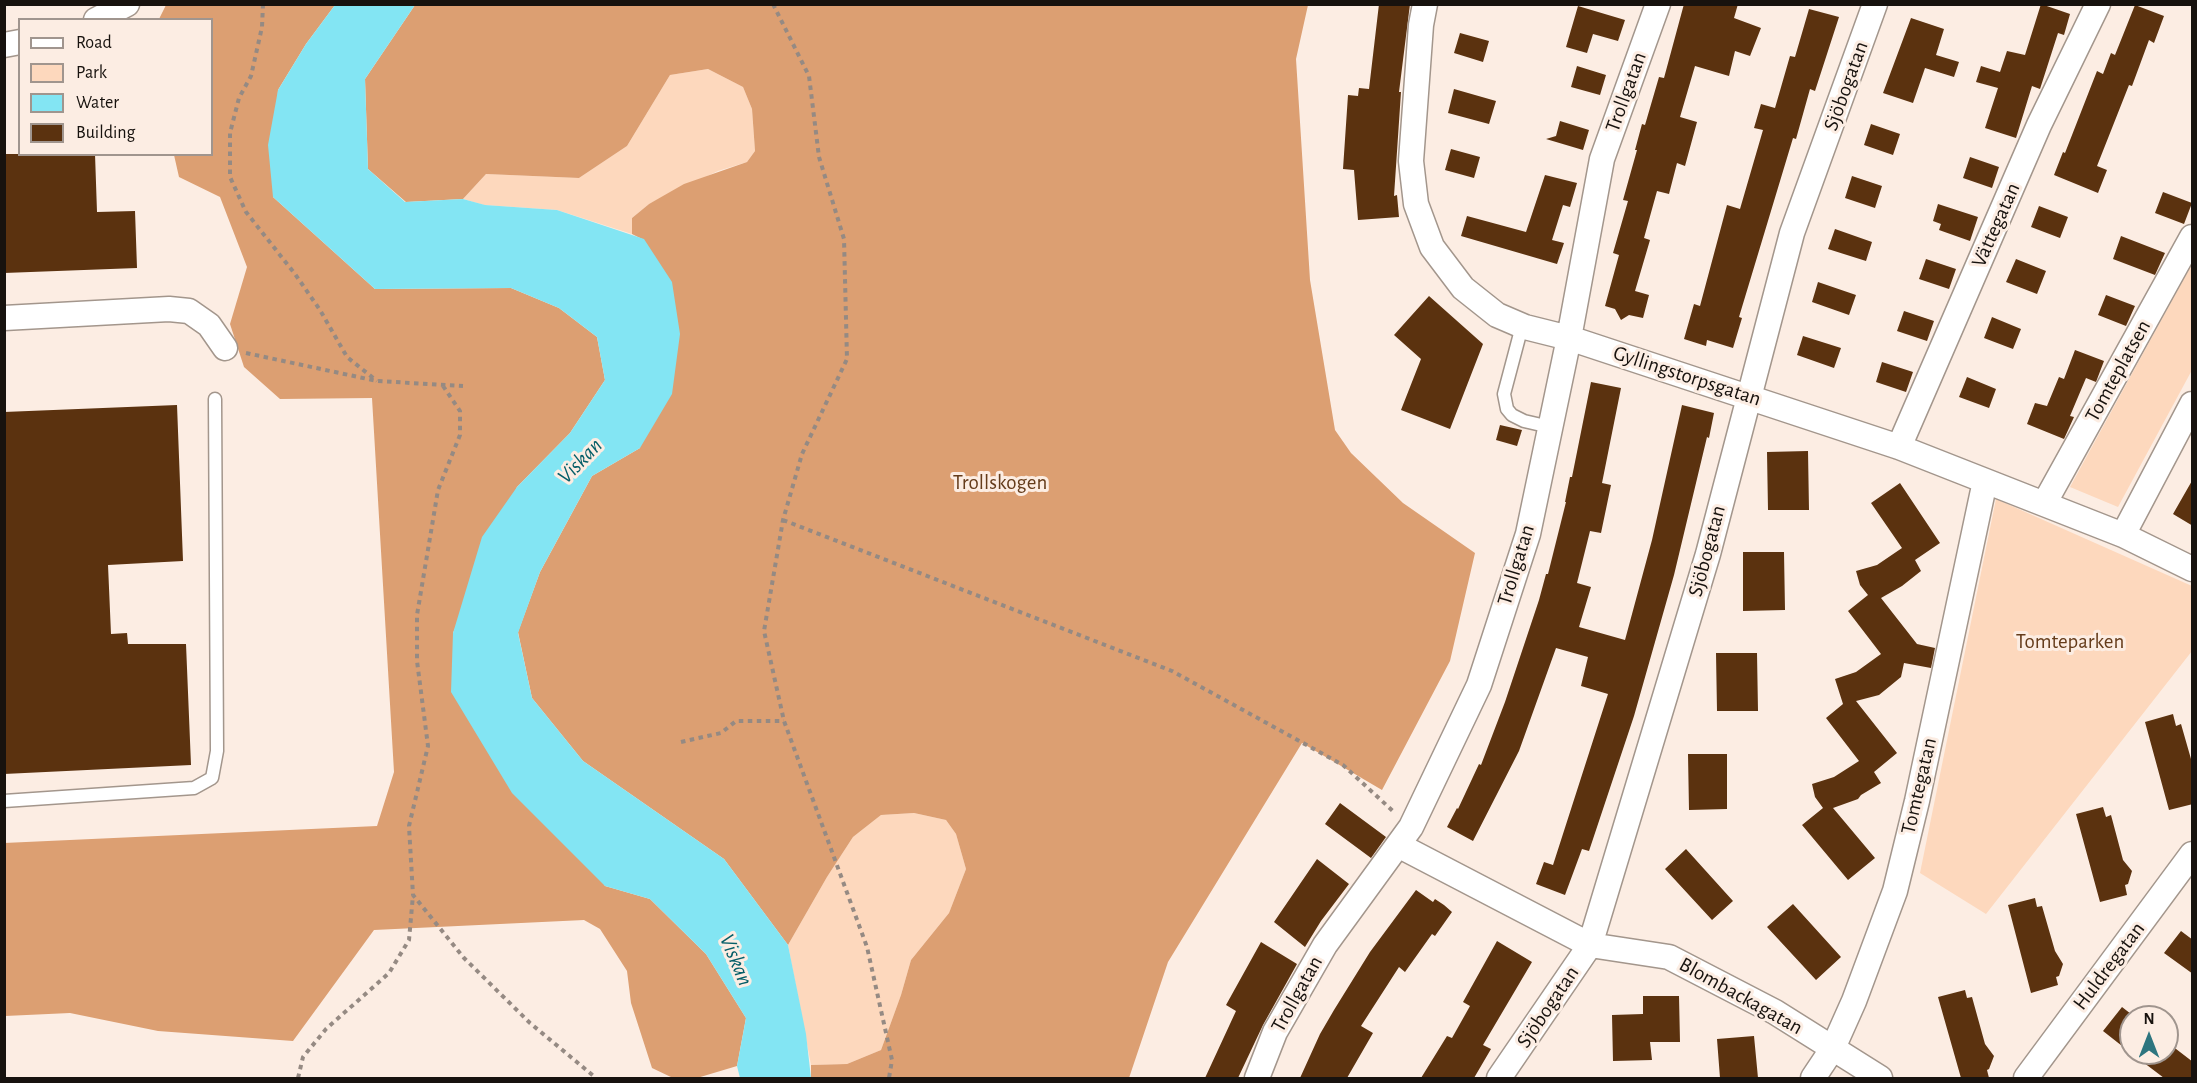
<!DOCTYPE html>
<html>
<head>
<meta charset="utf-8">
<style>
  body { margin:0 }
  #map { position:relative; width:2197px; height:1083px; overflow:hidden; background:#fcede3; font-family:"Alegreya Sans",sans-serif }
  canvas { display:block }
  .frame { position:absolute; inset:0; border:6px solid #17120e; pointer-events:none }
  .legend { position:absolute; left:18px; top:18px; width:195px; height:138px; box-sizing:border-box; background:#fcede3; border:2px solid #a0958e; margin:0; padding:8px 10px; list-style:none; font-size:18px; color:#17120e }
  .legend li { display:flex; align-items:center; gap:12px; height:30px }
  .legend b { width:30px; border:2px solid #a0958e }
  .north { position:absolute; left:2119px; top:1005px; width:60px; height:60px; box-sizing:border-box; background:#fcede3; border:2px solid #a0958e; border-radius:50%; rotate:0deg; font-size:16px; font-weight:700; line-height:24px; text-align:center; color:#17120e }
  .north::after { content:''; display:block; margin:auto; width:21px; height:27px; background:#2d757f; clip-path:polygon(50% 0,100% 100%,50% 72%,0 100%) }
</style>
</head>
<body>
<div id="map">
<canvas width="2197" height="1083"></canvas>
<div class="frame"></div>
<ul class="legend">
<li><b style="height:8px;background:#fff"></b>Road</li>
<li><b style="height:16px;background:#fdd8bd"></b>Park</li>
<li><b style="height:16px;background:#83e5f3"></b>Water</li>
<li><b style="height:16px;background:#5b320f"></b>Building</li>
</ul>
<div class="north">N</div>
</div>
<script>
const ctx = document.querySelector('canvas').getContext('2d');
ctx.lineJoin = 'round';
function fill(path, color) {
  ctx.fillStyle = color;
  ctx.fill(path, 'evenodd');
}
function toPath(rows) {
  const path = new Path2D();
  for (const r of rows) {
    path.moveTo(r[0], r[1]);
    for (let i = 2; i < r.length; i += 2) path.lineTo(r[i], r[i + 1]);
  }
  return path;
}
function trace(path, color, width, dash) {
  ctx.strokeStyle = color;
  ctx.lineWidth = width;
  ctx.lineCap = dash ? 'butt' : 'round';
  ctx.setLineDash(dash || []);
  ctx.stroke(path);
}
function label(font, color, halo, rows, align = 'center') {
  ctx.font = font + ' "Alegreya Sans",sans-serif';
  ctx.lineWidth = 6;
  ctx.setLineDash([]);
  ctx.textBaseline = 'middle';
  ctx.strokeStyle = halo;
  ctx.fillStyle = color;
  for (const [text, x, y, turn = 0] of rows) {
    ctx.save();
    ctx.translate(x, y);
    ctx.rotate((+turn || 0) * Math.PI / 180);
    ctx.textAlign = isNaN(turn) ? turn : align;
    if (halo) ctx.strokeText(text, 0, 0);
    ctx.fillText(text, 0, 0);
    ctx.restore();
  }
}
fill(toPath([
  [708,69,743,87,752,109,755,151,747,162,718,171,649,204,632,218,632,234,557,210,484,205,463,199,486,174,579,178,627,146,670,75],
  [2192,264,2192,370,2118,507,2070,487],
  [1996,499,2192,586,2192,651,1986,914,1920,873],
  [914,813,946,820,956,834,966,869,949,913,911,960,901,995,881,1050,847,1064,811,1065,788,945,827,877,853,837,881,815]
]), '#fdd8bd');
fill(toPath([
  [166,5,335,5,306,44,278,90,273,197,375,289,511,288,559,308,597,337,605,380,570,433,517,487,453,633,605,886,650,899,706,954,746,1018,737,1066,697,1078,673,1078,652,1068,631,1003,627,971,600,929,584,920,374,930,293,1041,158,1031,70,1013,5,1016,4,843,377,826,394,772,372,398,280,399,244,367,230,324,247,267,220,197,179,177,174,155,212,154,212,20,159,19],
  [415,5,1308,5,1296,59,1310,280,1335,430,1351,453,1403,503,1475,553,1450,661,1382,790,1302,743,1168,962,1129,1078,811,1078,811,1065,847,1064,881,1050,901,995,911,960,949,913,966,869,956,834,946,820,914,813,881,815,853,837,827,877,788,945,724,859,583,761,532,698,518,632,540,572,592,476,640,448,644,240,632,234,632,218,649,204,684,184,747,162,755,151,752,109,743,87,708,69,670,75,627,146,579,178,486,174,463,199,406,202,368,169,365,79]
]), '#dc9f72');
fill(toPath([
  [335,5,415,5,365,79,368,169,405,202,463,199,485,205,557,210,644,239,672,282,680,334,672,394,640,448,592,476,540,572,518,633,532,698,583,761,724,859,788,945,806,1034,811,1078,740,1078,737,1066,746,1018,706,954,650,899,605,886,512,793,451,692,453,633,482,537,517,487,570,433,605,380,597,337,559,308,511,288,375,289,273,197,268,145,278,90,306,44]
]), '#83e5f3');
fill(toPath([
  [1379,4,1410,4,1399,92,1401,92,1394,196,1397,195,1399,217,1358,220,1354,170,1343,169,1348,95,1358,96,1359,88,1369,89],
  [1684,4,1738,4,1734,18,1761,28,1750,56,1735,51,1729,76,1695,66,1680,117,1697,122,1685,166,1677,163,1669,194,1657,191,1644,238,1650,240,1635,291,1649,295,1643,318,1629,315,1621,320,1615,309,1605,306,1619,255,1613,253,1628,201,1623,200,1637,150,1635,150,1642,124,1645,125,1659,77,1664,78],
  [2041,4,2070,14,2064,35,2058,33,2040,89,2032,86,2016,138,1985,128,1998,88,1976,82,1981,66,2000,72,2007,51,2025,55],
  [2135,5,2164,16,2154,43,2149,40,2132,86,2129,85,2097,166,2107,170,2098,193,2054,175,2063,152,2065,153,2097,71,2103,74,2111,53,2115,55],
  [1578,6,1625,20,1618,41,1593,34,1587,53,1566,47],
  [1809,9,1839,17,1815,91,1810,89,1796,139,1793,138,1739,317,1742,318,1733,348,1707,340,1706,346,1684,339,1694,304,1700,306,1727,205,1740,209,1763,130,1754,128,1761,104,1775,108,1790,56,1795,57],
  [1911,18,1944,29,1936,55,1959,62,1954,77,1925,68,1913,103,1883,93],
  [1460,33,1489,41,1483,62,1454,53],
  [1577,66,1606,75,1600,95,1571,87],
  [1454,89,1496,101,1489,124,1448,113],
  [1560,121,1589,130,1583,150,1546,139,1556,136],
  [1871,124,1900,134,1893,155,1864,145],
  [1451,149,1480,157,1474,178,1445,170],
  [4,154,95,154,97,212,135,211,137,268,4,273],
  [1970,157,1999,167,1992,188,1963,178],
  [1545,175,1577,183,1570,207,1563,205,1552,240,1564,243,1557,264,1461,236,1467,216,1526,232],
  [1852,176,1882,186,1875,208,1845,198],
  [2163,192,2192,203,2184,224,2155,213],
  [1938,204,1978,217,1970,241,1939,230,1941,224,1933,221],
  [2039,206,2068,217,2060,238,2031,227],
  [1835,229,1872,242,1866,261,1828,249],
  [2121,236,2165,253,2155,275,2113,259],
  [1926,259,1956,269,1949,289,1919,279],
  [2016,259,2046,271,2037,294,2006,282],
  [1818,282,1856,295,1849,315,1812,302],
  [2106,295,2135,306,2126,326,2098,315],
  [1429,296,1483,344,1450,429,1401,410,1421,359,1394,335],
  [1904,311,1934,321,1927,341,1897,331],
  [1992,317,2021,329,2013,349,1984,338],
  [1803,336,1841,348,1834,368,1797,355],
  [2075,350,2104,361,2096,382,2086,378,2070,416,2074,417,2064,439,2027,424,2035,403,2047,406,2059,377,2064,379],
  [1882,362,1913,372,1906,392,1876,382],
  [1967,377,1996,389,1989,408,1959,397],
  [1591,382,1621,388,1602,483,1611,485,1601,533,1590,531,1577,583,1591,587,1579,627,1625,640,1652,540,1682,405,1714,413,1709,438,1707,437,1674,575,1634,716,1589,851,1582,849,1565,895,1536,884,1544,862,1553,865,1608,694,1581,686,1588,657,1556,648,1519,751,1473,841,1447,827,1457,808,1458,809,1479,764,1481,765,1505,702,1539,600,1546,574,1548,574,1566,502,1565,502,1570,477,1572,477],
  [177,405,183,561,108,565,111,634,127,633,128,644,186,644,191,765,4,774,4,412],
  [1500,425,1522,430,1517,446,1496,440],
  [1808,451,1809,510,1768,510,1767,452],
  [2193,479,2193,526,2173,514],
  [1900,483,1940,543,1915,560,1921,571,1902,586,1881,598,1917,644,1935,648,1931,668,1904,663,1901,677,1879,695,1856,701,1897,753,1874,772,1881,783,1861,795,1858,799,1833,808,1875,858,1848,880,1802,825,1823,808,1815,797,1812,784,1834,777,1859,761,1826,718,1843,704,1835,679,1856,672,1881,654,1848,611,1868,595,1860,585,1856,571,1877,565,1902,548,1871,503],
  [1743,552,1784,552,1785,610,1743,611],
  [1716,653,1757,653,1758,711,1717,711],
  [2173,714,2176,726,2181,724,2193,766,2193,804,2169,810,2145,722],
  [1688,754,1727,754,1727,809,1689,810],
  [1340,803,1386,837,1371,858,1325,824],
  [2103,807,2106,817,2111,815,2123,860,2132,871,2128,884,2125,885,2127,895,2100,902,2076,814],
  [1686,849,1733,901,1712,920,1665,869],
  [1317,859,1349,884,1321,921,1305,947,1274,922],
  [1416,890,1433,902,1435,899,1444,905,1452,912,1435,936,1432,934,1405,972,1399,967,1361,1026,1373,1033,1347,1078,1300,1078,1320,1034,1334,1010,1370,952],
  [2035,898,2037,907,2042,906,2055,951,2063,964,2059,976,2056,977,2058,985,2031,993,2008,905],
  [1793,904,1841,957,1816,980,1767,927],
  [2181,931,2193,940,2193,974,2164,953],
  [1497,941,1532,962,1483,1045,1491,1049,1474,1078,1421,1078,1447,1036,1452,1038,1470,1006,1463,1002],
  [1261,942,1297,964,1263,1025,1238,1078,1205,1078,1236,1011,1226,1005],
  [1965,990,1967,998,1972,997,1985,1044,1994,1056,1989,1069,1987,1070,1989,1078,1961,1078,1938,997],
  [1643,996,1679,996,1680,1042,1650,1042,1652,1060,1613,1061,1612,1015,1643,1014],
  [2122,1007,2131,1014,2131,1053,2103,1031],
  [1754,1036,1758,1078,1720,1078,1717,1039],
  [2167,1042,2193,1062,2193,1078,2164,1078,2131,1053,2167,1053]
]), '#5b320f');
const lane = toPath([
  [1522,326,1504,394,1507,409,1512,415,1524,421,1550,427],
  [4,801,194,788,212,778,217,751,215,399]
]);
const street = toPath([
  [1425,4,1421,25,1411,161,1416,204,1432,247,1463,288,1497,315,1525,327,1569,338,1899,447,2123,535,2192,569],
  [96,20,127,4],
  [4,45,20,42],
  [4,318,169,309,189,311,209,325,225,348],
  [1899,447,2039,125,2098,4],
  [2044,504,2192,237],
  [2123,535,2192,404],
  [1398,845,1590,945,1669,957,1775,1012,1880,1078],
  [1257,1078,1275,1032,1325,945,1411,827,1479,685,1528,534,1569,338,1602,159,1658,4],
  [1499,1078,1590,945,1708,554,1792,233,1875,4],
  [1813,1078,1833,1048,1854,1001,1895,891,1917,801,1985,481],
  [2026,1078,2192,854]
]);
trace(lane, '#a3968c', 15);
trace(street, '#a3968c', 27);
trace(toPath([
  [263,4,262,27,251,76,239,98,230,133,230,177,246,212,295,274,320,310,347,357,377,381],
  [773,4,809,76,819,157,844,239,847,359,802,454,783,520,764,631,784,721,867,947,892,1060,889,1078],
  [246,353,377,381,463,386],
  [443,386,460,411,460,435,438,490,417,615,417,661,428,746,409,826,413,895,464,958,530,1023,596,1078],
  [783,520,1172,671,1343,765,1395,813],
  [681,742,721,733,736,721,784,721],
  [298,1078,303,1057,326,1029,389,973,409,940,413,895]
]), '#958a83', 4, [4.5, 4.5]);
trace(lane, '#fff', 12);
trace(street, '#fff', 24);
label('21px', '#17120e', '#fcede3', [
  ["Sjöbogatan",1846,86,-70],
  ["Trollgatan",1626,92,-70],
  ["Vättegatan",1996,225,-66],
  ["Tomteplatsen",2118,371,-61],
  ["Gyllingstorpsgatan",1687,376,18],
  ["Sjöbogatan",1707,551,-75],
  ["Trollgatan",1516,565,-73],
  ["Tomtegatan",1919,786,-77],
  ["Huldregatan",2109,966,-53],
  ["Trollgatan",1297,994,-61],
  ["Blombackagatan",1741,996,29],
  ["Sjöbogatan",1548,1007,-56]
]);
label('21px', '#653c1b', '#fcede3', [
  ["Trollskogen",1000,483],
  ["Tomteparken",2070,642]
]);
label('italic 22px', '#055e68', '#fcede3', [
  ["Viskan",580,461,-46],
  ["Viskan",736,960,67]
]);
</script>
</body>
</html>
